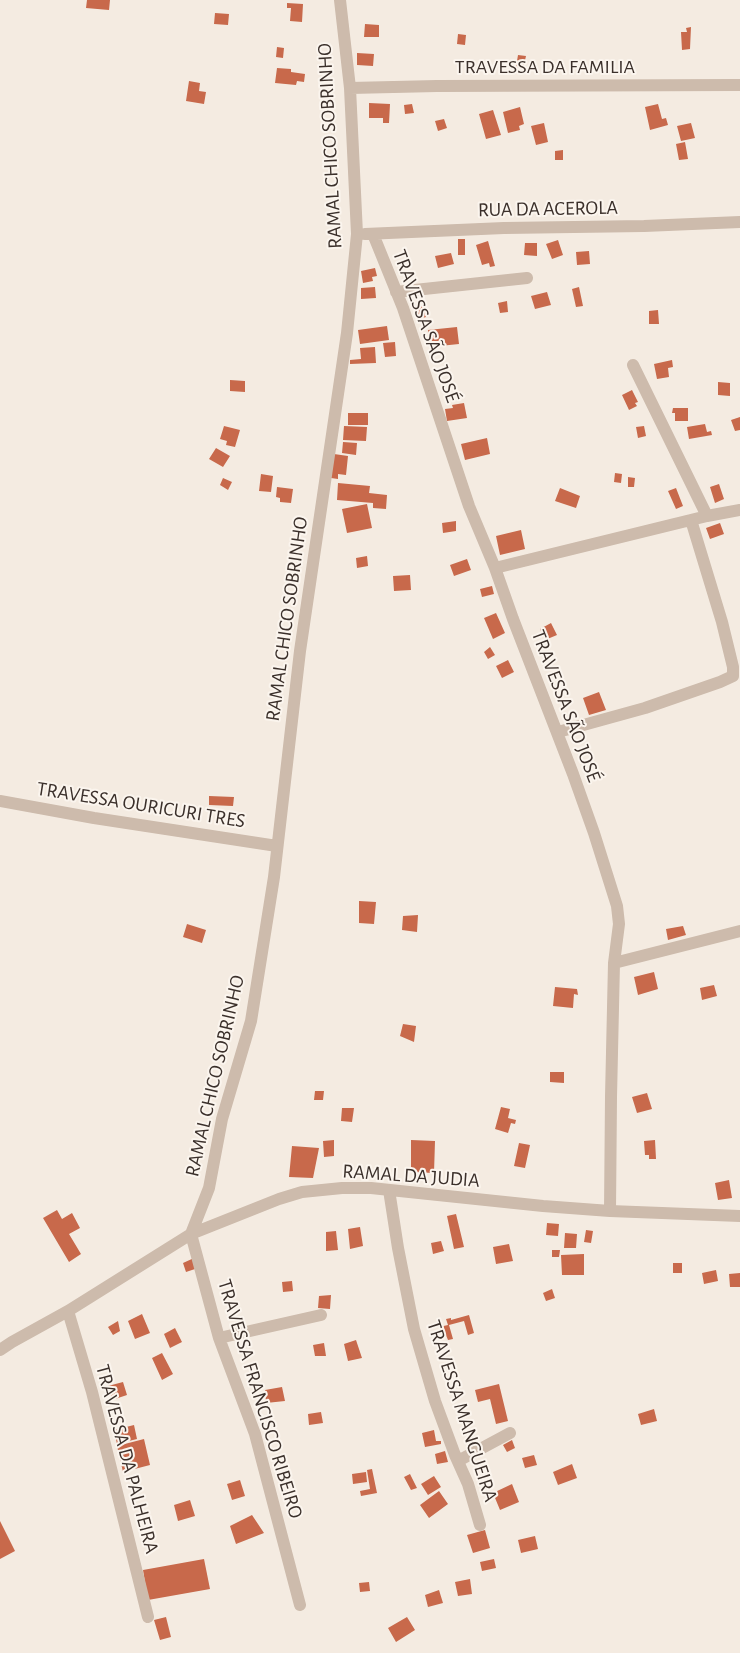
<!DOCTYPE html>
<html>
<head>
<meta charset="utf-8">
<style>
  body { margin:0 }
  canvas { display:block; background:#f4ebe1 }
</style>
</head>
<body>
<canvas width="740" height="1653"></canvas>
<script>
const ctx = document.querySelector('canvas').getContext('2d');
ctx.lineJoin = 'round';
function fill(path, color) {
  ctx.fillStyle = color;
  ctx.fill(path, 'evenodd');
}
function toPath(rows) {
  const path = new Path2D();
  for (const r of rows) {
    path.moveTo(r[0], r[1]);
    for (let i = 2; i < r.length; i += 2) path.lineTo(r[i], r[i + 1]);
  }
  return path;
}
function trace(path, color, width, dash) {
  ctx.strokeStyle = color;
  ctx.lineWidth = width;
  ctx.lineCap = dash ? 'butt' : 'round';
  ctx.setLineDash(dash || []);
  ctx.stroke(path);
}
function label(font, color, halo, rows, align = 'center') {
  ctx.font = font + ' "Alegreya Sans",sans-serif';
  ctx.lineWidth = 4;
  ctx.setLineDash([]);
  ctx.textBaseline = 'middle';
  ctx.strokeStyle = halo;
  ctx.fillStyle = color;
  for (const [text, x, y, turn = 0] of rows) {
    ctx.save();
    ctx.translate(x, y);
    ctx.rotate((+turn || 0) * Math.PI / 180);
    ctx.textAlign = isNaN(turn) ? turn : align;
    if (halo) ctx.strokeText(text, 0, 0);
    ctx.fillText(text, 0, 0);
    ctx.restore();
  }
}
fill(toPath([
  [87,0,110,0,109,10,86,8],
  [287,3,303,4,302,22,290,21,291,8,287,8],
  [215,13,229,14,228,25,214,24],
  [365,24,379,25,379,37,364,37],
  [691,27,690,49,682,50,681,32,687,32,686,28],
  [458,34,466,35,465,45,457,44],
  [277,47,284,48,283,58,276,57],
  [357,53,374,54,373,66,357,65],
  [518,55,526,56,523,69,516,67],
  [277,68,291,69,291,72,305,74,304,82,297,81,296,85,275,83],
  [189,81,200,83,199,91,206,92,204,104,186,101],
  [369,103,390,104,389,123,383,123,383,118,369,118],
  [412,104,414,113,405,114,404,105],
  [658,104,662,119,666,118,668,125,650,130,645,107],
  [520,107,524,124,519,126,520,130,508,133,503,112],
  [493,110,501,135,486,139,479,114],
  [444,119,447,128,438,131,435,121],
  [544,123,548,142,536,145,531,126],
  [691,123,695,138,681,141,677,126],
  [685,142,688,159,679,160,676,144],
  [563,150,563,160,555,160,555,151],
  [458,239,465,239,465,255,458,255],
  [558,240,563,255,552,259,546,244],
  [488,241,495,266,490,267,489,263,482,265,476,245],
  [525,243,537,243,537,256,524,255],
  [589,251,590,264,577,265,576,252],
  [451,253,454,264,438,268,435,256],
  [375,268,377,276,372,277,373,281,363,283,361,271],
  [375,287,376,298,361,299,361,288],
  [579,287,583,306,576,307,572,289],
  [547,292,551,305,535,309,531,296],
  [507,301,508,312,500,313,498,303],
  [424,306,426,317,419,319,416,308],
  [658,310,659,324,649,324,649,311],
  [387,326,389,340,360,344,358,330],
  [457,327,459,344,430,347,428,330],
  [395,342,396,356,385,357,383,343],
  [375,347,376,363,350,364,350,360,361,359,360,348],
  [672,360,673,367,668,368,669,377,657,379,654,364],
  [230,380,245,381,245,392,230,391],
  [718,382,730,383,730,396,718,395],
  [632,390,638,402,635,403,637,406,629,410,622,395],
  [464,403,467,418,447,421,445,409,453,408,452,405],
  [673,408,688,408,688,421,675,421,675,413,672,413],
  [348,413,368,413,368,425,348,425],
  [740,417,740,430,735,431,731,420],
  [705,424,707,432,711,431,712,435,689,439,687,427],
  [224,426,240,430,235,447,226,445,227,441,220,439],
  [344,426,367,427,366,441,343,440],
  [644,426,646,436,638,438,636,427],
  [487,438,490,454,465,460,461,444],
  [343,442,357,443,356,455,342,453],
  [216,448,230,456,223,467,209,459],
  [334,454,348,456,346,475,338,474,338,479,331,478],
  [615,473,622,474,621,483,614,482],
  [261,474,273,476,271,492,259,491],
  [628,477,635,478,634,487,628,487],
  [223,478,232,482,228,490,220,485],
  [338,483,370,486,369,493,387,495,386,509,373,508,373,503,337,500],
  [719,484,724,499,715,503,710,487],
  [277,487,293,489,291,503,280,502,280,498,276,497],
  [560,488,580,496,576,508,555,501],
  [676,488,683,506,676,509,668,491],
  [367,504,372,528,347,533,342,509],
  [456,521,456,531,443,533,442,523],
  [720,523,724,534,710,539,706,528],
  [521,530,525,549,500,555,496,536],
  [367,556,368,566,357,568,356,558],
  [467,559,471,570,454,576,450,565],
  [410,575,411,590,394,591,393,576],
  [492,586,494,594,482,597,480,589],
  [496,613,505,633,493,639,484,618],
  [551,623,557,635,545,640,540,629],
  [490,647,495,655,488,659,484,652],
  [508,660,514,672,502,678,496,666],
  [599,692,606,710,589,715,583,698],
  [209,796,234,797,233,806,209,805],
  [359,901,376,902,374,924,359,923],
  [418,915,417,932,402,930,403,916],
  [187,924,206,930,202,943,183,937],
  [683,926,686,935,668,940,666,929],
  [654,972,658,989,638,995,634,977],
  [714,985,717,996,702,1000,700,988],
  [555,987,577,989,578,995,574,994,573,1008,553,1006],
  [403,1024,416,1026,414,1042,400,1036],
  [550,1072,564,1072,564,1083,550,1082],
  [315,1091,324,1091,323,1100,314,1100],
  [647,1093,652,1109,637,1113,632,1097],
  [501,1107,510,1109,508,1118,516,1120,515,1124,511,1123,508,1133,495,1129],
  [342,1108,354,1108,352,1122,341,1121],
  [334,1140,334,1156,324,1157,323,1141],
  [411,1140,435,1141,434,1173,411,1172],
  [655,1140,656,1159,649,1159,649,1155,645,1155,644,1141],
  [519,1143,530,1145,525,1168,514,1166],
  [292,1146,319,1148,313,1178,289,1177],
  [729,1180,732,1198,718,1200,715,1183],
  [57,1210,62,1219,72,1213,80,1228,69,1234,81,1254,69,1262,43,1218],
  [456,1214,464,1247,454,1249,447,1216],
  [547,1223,559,1224,558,1236,546,1235],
  [360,1227,363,1246,350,1249,348,1229],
  [586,1230,593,1231,591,1243,584,1242],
  [336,1231,338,1250,326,1251,326,1232],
  [565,1233,577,1234,576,1248,564,1248],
  [441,1241,444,1251,433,1254,431,1243],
  [509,1244,513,1261,496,1264,493,1247],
  [552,1250,560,1250,559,1257,552,1257],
  [584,1254,584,1275,562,1275,561,1255],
  [194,1258,198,1268,186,1272,183,1263],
  [673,1263,682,1263,682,1273,673,1273],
  [716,1270,718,1281,704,1284,702,1273],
  [740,1273,740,1287,730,1287,729,1274],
  [292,1281,293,1291,283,1292,282,1282],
  [552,1289,555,1298,546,1301,543,1293],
  [331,1295,330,1309,318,1308,319,1296],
  [142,1314,150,1333,135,1339,128,1321],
  [469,1315,474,1333,468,1335,464,1321,449,1325,453,1339,448,1340,446,1335,444,1335,442,1331,440,1331,439,1327,448,1325,446,1319,451,1318,451,1320],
  [118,1321,120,1331,113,1335,108,1327],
  [175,1328,182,1342,170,1348,164,1334],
  [356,1340,362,1358,348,1361,344,1344],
  [324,1343,326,1356,315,1356,313,1345],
  [162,1353,173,1374,162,1380,152,1358],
  [123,1382,127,1395,112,1400,108,1386],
  [499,1384,508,1421,496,1424,490,1399,478,1402,475,1390],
  [282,1387,285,1401,266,1403,265,1390],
  [654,1409,657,1421,641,1425,638,1414],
  [321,1412,323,1423,309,1425,308,1414],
  [134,1425,137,1439,117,1444,114,1430],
  [434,1430,436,1441,441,1441,441,1444,425,1447,422,1433],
  [144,1439,150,1465,123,1472,117,1446],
  [512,1440,515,1448,507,1452,503,1445],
  [445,1451,448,1462,437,1464,435,1454],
  [534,1455,537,1465,525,1468,522,1458],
  [572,1464,577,1478,558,1485,553,1472],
  [372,1469,377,1493,361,1496,360,1491,370,1489,367,1470],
  [366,1472,367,1482,353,1484,352,1474],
  [410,1474,417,1488,411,1490,404,1477],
  [434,1476,441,1487,428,1495,421,1484],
  [240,1480,245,1496,232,1500,227,1484],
  [512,1484,519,1502,500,1510,493,1493],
  [439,1491,448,1504,429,1518,420,1505],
  [190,1500,195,1516,178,1521,174,1505],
  [252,1515,264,1533,236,1544,230,1526],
  [0,1521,15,1551,0,1559],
  [485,1530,490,1548,473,1553,467,1535],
  [535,1536,538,1549,521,1553,518,1540],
  [204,1559,210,1589,148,1600,143,1570],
  [494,1559,496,1568,482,1571,480,1562],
  [470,1579,472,1594,458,1596,455,1582],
  [369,1582,370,1591,360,1592,359,1583],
  [439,1590,443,1603,428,1607,425,1595],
  [166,1617,171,1637,160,1640,154,1620],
  [407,1617,415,1630,396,1642,388,1628]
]), '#c8694b');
trace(toPath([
  [350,88,437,86,740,85],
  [365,234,504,228,644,226,740,222],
  [373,234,403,308,469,506,495,568,513,619,573,774,594,833,617,906,619,924,614,963,611,1097,610,1211],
  [396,292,527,278],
  [633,365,707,516],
  [495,568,707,516,740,510],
  [558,732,645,708,720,682,733,676,733,667,722,622,691,520],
  [0,801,94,818,277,846],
  [614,963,740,931],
  [389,1190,398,1248,414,1329,435,1401,455,1455,468,1484,480,1525],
  [68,1311,92,1392,148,1617],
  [219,1338,321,1315],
  [0,1350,12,1342,68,1311,191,1234,279,1199,302,1192,342,1188,371,1188,543,1206,610,1211,740,1216],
  [458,1461,510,1433],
  [300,1605,255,1434,219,1338,191,1234,209,1188,222,1119,251,1021,274,877,300,651,347,333,357,234,350,88,340,0]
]), '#cdbbac', 12);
label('20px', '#3b302b', '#fbf5ee', [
  ["TRAVESSA DA FAMILIA",545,67],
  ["RAMAL CHICO SOBRINHO",330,146,-93],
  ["RUA DA ACEROLA",548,209,-1],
  ["TRAVESSA SÃO JOSÉ",426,326,70],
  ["RAMAL CHICO SOBRINHO",287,619,-82],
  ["TRAVESSA SÃO JOSÉ",566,706,69],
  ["TRAVESSA OURICURI TRES",141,805,9],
  ["RAMAL CHICO SOBRINHO",215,1076,-77],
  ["RAMAL DA JUDIA",411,1176,4],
  ["TRAVESSA FRANCISCO RIBEIRO",260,1399,73],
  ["TRAVESSA MANGUEIRA",462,1411,72],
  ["TRAVESSA DA PALHEIRA",127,1459,75]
]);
</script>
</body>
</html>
